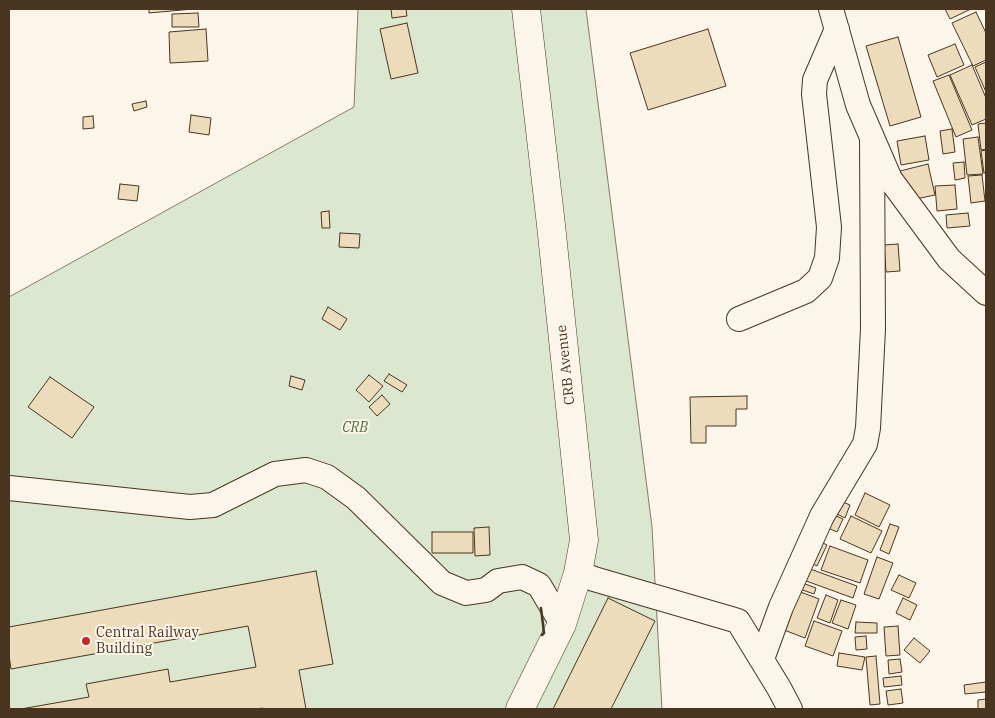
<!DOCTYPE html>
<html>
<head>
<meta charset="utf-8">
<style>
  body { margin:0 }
  #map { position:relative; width:995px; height:718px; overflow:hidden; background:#fbf6e9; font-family:"IBM Plex Serif",serif }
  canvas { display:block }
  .frame { position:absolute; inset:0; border:10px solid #4a3520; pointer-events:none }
</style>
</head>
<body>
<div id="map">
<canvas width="995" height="718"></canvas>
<div class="frame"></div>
</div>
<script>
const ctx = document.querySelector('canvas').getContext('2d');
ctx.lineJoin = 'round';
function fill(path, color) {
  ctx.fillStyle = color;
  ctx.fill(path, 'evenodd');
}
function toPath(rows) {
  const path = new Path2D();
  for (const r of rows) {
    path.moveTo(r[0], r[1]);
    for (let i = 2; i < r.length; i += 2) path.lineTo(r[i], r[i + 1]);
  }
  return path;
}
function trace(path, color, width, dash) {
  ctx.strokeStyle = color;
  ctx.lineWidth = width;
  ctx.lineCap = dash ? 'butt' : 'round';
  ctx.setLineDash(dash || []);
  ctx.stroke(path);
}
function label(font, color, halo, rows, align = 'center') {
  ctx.font = font + ' "IBM Plex Serif",serif';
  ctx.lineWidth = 4;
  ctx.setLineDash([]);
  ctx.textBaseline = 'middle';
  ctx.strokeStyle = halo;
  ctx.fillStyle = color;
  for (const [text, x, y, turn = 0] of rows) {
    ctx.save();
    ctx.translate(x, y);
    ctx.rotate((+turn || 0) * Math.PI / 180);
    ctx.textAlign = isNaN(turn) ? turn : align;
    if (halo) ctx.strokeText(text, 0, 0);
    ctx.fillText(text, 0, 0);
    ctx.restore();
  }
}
const green = toPath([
  [358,9,586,9,652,527,662,709,9,709,9,297,354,107,358,9]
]);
fill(green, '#dce7d0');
trace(green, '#887966', 1);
const building = toPath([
  [149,9,193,9,149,13,149,9],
  [391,9,406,9,407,16,392,18,391,9],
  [945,9,971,9,950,19,945,9],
  [976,12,986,33,986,60,973,66,952,23,976,12],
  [198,13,199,27,172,27,172,14,198,13],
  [407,23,418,73,391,79,380,29,407,23],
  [206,29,208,61,170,63,169,32,206,29],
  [708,29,726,86,648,110,630,53,708,29],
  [898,37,921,117,890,126,866,46,898,37],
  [955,44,964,65,937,77,928,55,955,44],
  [986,62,986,92,975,67,986,62],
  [972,65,986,98,986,119,972,125,950,75,972,65],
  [949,75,972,130,956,137,933,81,949,75],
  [146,101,147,107,134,111,132,104,146,101],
  [191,115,211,118,209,135,189,132,191,115],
  [93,116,94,128,83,129,83,117,93,116],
  [986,123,986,149,981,150,978,124,986,123],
  [952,129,955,152,943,154,940,131,952,129],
  [925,136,929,160,901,165,897,141,925,136],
  [978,137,983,174,967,175,963,139,978,137],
  [986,150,986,173,984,173,981,151,986,150],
  [964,162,965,178,955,180,953,163,964,162],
  [928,164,935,195,916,199,900,171,928,164],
  [982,175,985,201,971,203,968,176,982,175],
  [120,184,139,186,137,201,118,199,120,184],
  [955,185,957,209,937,211,935,186,955,185],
  [329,211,330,228,322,228,321,212,329,211],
  [968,213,970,226,947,228,946,215,968,213],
  [340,233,360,234,359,248,339,247,340,233],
  [898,244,900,271,886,272,884,245,898,244],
  [328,307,347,319,340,330,322,319,328,307],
  [389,374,407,385,402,392,384,381,389,374],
  [369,375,383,386,369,402,356,390,369,375],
  [291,376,305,380,302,390,289,386,291,376],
  [50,377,94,407,72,438,28,407,50,377],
  [382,395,390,404,377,416,369,407,382,395],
  [747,396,747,409,736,409,736,426,706,426,706,443,691,443,690,397,747,396],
  [865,493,890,505,879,527,855,515,865,493],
  [843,502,850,505,845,518,837,514,843,502],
  [832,514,843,519,837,532,826,527,832,514],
  [851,516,882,531,871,553,840,539,851,516],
  [890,524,899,527,889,554,880,550,890,524],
  [489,527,490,555,475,556,474,528,489,527],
  [432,532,473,532,473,553,432,553,432,532],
  [819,541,827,545,817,566,809,562,819,541],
  [830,546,868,560,860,583,821,570,830,546],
  [877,557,893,563,879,599,864,594,877,557],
  [802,566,857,586,853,598,798,578,802,566],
  [316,571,333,664,299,670,306,709,263,709,263,708,255,709,21,709,89,697,86,684,168,669,170,682,256,667,248,626,11,669,9,655,9,627,316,571],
  [899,575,916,583,909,598,891,590,899,575],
  [797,581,816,588,814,594,794,587,797,581],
  [798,591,819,599,805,638,784,630,798,591],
  [826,595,838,600,830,623,817,618,826,595],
  [608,598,655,621,611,709,553,709,608,598],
  [903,598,917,605,910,620,896,613,903,598],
  [841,600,856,605,848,629,832,623,841,600],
  [814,621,842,631,833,656,805,646,814,621],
  [856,622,877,623,877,633,855,633,856,622],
  [898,626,900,655,886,656,884,627,898,626],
  [866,636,867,649,856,650,855,637,866,636],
  [914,638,930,651,920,663,904,650,914,638],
  [839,653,865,657,862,670,837,666,839,653],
  [876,656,880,704,870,705,866,657,876,656],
  [900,659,902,672,889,674,888,660,900,659],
  [901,676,902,685,884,687,883,678,901,676],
  [986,682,986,692,965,694,964,685,986,682],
  [901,689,903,703,888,705,886,691,901,689],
  [986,699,986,709,978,709,978,700,986,699]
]);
fill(building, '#ecdcbc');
trace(building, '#4a3520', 1);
const minor = toPath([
  [831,9,858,105,890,179,949,259,986,293],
  [739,319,806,291,820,278,827,258,829,227,814,94,815,80,837,29],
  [9,488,190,507,213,505,275,474,306,470,327,477,356,498,442,583,466,593,486,590,498,581,522,577,539,585,562,624],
  [578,573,594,579,738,621,779,688,790,709],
  [762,659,781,607,822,516,865,444,868,428,873,329,872,137]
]);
const major = toPath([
  [520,709,562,624,578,573,584,540,551,225,526,9]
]);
trace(minor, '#4a3520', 26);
trace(major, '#4a3520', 29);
trace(minor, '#fbf6e9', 24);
trace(major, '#fbf6e9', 28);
trace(toPath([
  [541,608,544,633,542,635]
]), '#4a3520', 2.5);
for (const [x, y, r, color] of [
  [86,641,5,"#c62828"]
]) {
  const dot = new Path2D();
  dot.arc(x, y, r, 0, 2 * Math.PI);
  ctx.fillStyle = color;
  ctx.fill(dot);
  trace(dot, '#fbf6e9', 2);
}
label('14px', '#4a3520', '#fbf6e9', [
  ["CRB Avenue",566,365,-96]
]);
label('italic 14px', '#436837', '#fbf6e9', [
  ["CRB",355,428]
]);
label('14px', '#4a3520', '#fbf6e9', [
  ["Central Railway",96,633],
  ["Building",96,649]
], 'left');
</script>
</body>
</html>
